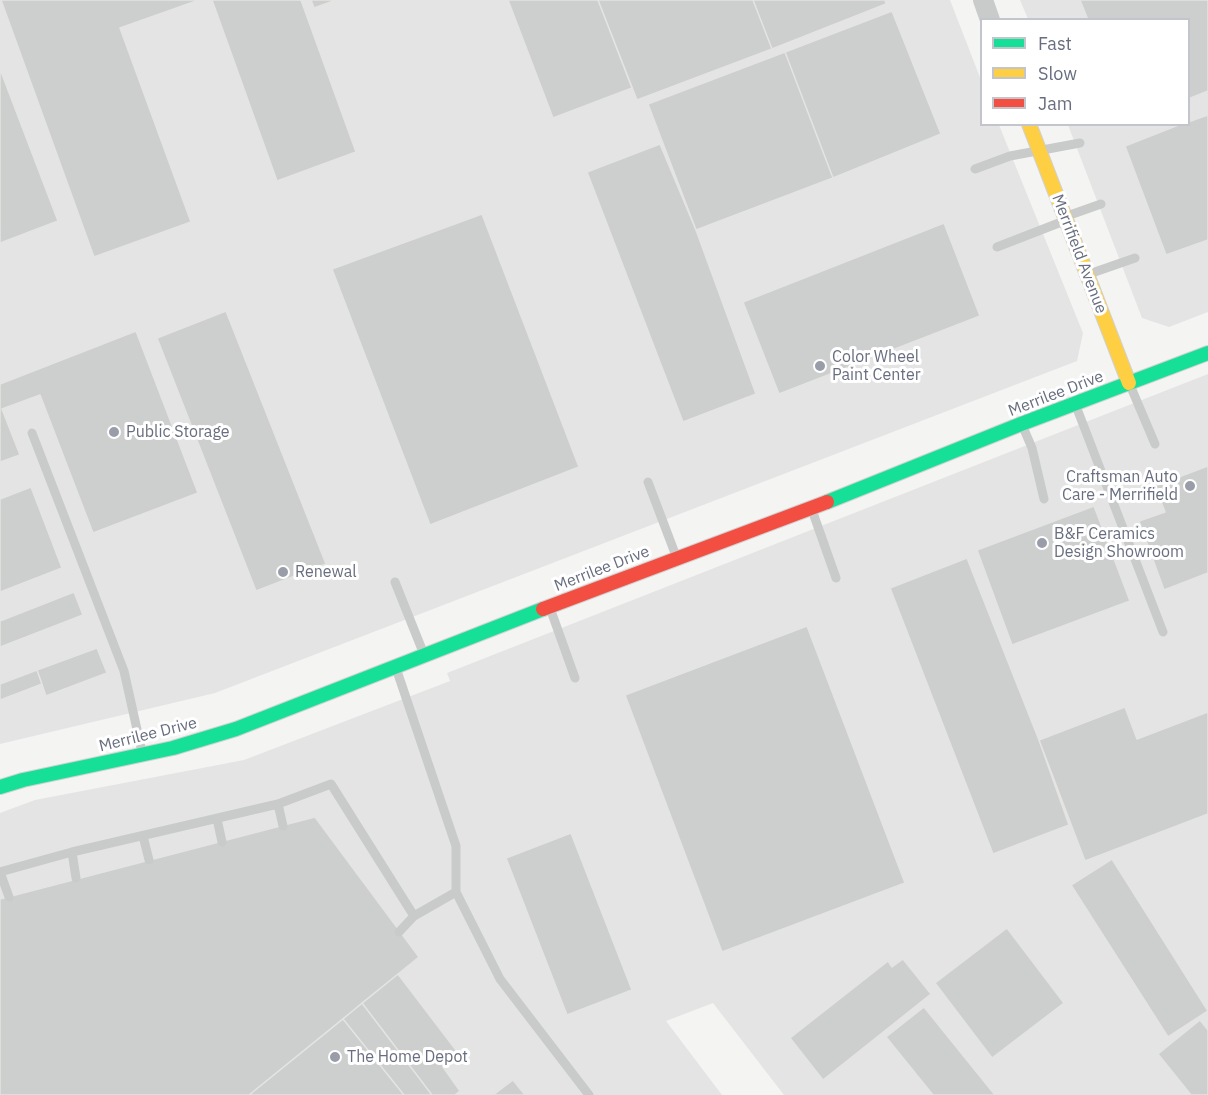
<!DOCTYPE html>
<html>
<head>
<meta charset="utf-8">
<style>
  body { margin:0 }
  #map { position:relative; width:1208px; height:1095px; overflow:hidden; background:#f4f4f3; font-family:"IBM Plex Sans",sans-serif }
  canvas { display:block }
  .legend { position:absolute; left:980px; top:18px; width:210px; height:108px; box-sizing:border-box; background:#fff; border:2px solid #c3c5cc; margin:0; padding:8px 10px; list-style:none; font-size:18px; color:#686e7f }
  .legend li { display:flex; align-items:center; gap:12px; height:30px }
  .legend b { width:30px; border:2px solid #c3c5cc }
</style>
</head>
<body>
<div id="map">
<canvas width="1208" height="1095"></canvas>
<ul class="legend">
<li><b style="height:8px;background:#16e098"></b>Fast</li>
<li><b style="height:8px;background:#ffcf43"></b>Slow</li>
<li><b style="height:8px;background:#f24e42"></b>Jam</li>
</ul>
</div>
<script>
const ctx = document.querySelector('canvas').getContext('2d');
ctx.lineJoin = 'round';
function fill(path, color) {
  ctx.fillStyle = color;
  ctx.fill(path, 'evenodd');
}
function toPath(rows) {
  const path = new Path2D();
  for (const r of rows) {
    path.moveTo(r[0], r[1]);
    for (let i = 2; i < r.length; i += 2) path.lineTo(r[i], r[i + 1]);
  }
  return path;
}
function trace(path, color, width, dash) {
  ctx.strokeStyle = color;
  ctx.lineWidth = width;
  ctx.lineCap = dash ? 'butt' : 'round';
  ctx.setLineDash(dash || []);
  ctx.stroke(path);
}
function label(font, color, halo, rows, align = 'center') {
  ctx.font = font + ' "IBM Plex Sans",sans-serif';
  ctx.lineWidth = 6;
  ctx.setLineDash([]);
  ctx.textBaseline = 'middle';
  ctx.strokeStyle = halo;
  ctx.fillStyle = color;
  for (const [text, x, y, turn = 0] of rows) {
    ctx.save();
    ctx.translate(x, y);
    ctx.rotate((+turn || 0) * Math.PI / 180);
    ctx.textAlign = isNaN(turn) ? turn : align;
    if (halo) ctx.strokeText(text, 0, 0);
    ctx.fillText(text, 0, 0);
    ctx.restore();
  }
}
fill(toPath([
  [0,0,950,0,981,80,982,124,999,125,1083,333,1077,361,215,693,0,744],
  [1020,0,1208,0,1208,312,1169,327,1142,318,1068,125,1188,124,1188,20,1028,19],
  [1208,374,1208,1095,784,1095,713,1003,666,1021,722,1095,0,1095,0,813,35,800,244,760,450,681,447,673]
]), '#e4e4e5');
const building = toPath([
  [1,0,199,0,120,28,191,222,94,257,1,0],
  [212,0,301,0,356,152,277,181,212,0],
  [311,0,336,0,314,8,311,0],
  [508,0,598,0,632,88,553,118,508,0],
  [598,0,753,0,772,49,637,100,598,0],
  [753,0,885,0,886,4,772,49,753,0],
  [1080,0,1208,0,1208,91,1188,99,1188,20,1088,20,1080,0],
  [892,11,941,134,833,178,785,52,892,11],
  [785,52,833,178,696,230,648,104,785,52],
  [0,69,58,221,0,243,0,69],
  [1208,115,1208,240,1166,255,1125,146,1181,124,1188,124,1188,122,1208,115],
  [660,144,696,230,756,394,683,422,587,172,660,144],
  [482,214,579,467,430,525,332,269,482,214],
  [944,223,980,316,779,394,743,302,944,223],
  [226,311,326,564,256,591,157,338,226,311],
  [136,331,198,493,93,533,40,395,2,409,20,455,0,462,0,384,136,331],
  [1208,466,1208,573,1164,590,1139,521,1165,512,1155,486,1208,466],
  [31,487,62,568,0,592,0,499,31,487],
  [1094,506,1130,601,1012,645,977,550,1094,506],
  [967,558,1039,740,1069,825,993,854,890,588,967,558],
  [74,592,83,615,0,647,0,621,74,592],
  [807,626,905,883,722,952,625,695,807,626],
  [97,648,107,673,46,696,37,670,97,648],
  [37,670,42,684,0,700,0,684,37,670],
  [1125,707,1137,739,1208,712,1208,814,1085,861,1039,740,1125,707],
  [315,817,419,957,249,1095,0,1095,0,899,315,817],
  [571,833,632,990,567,1015,506,858,571,833],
  [1112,859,1208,1011,1168,1037,1071,885,1112,859],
  [1007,928,1064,1003,992,1058,935,983,1007,928],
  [903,959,931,994,823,1080,790,1038,888,961,892,967,903,959],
  [398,974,459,1054,443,1067,460,1091,455,1095,432,1095,362,1003,398,974],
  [362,1003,432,1095,404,1095,343,1019,362,1003],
  [924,1007,995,1095,933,1095,886,1037,924,1007],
  [343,1019,404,1095,249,1095,343,1019],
  [1200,1020,1208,1030,1208,1095,1191,1095,1158,1054,1200,1020],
  [513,1080,525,1095,493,1095,513,1080]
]);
fill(building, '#cdcece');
trace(building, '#e4e4e2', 1.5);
const fast = toPath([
  [827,502,1021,424,1208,353],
  [0,787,23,780,173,748,236,729,543,609]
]);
const slow = toPath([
  [1029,124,1129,383]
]);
const jam = toPath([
  [543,609,827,502]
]);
trace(fast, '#d1d1d2', 16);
trace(slow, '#d1d1d2', 16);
trace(jam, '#d1d1d2', 16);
trace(toPath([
  [975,169,1010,156,1080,143],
  [1067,216,1101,204],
  [997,247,1064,221],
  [1089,274,1135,258],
  [1130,385,1155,444],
  [1076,406,1163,632],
  [1023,427,1032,448,1044,499],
  [32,433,124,671,142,752],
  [648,482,676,556],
  [812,510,836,578],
  [395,582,423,652],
  [550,608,575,678],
  [396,668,456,846,456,892,414,916,399,932],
  [278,804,283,826],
  [217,819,222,842],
  [143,836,149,860],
  [72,852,76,878],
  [0,872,72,852,278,804,331,784,414,916],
  [0,872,9,897],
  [456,892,500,979,589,1095]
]), '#c9caca', 9);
trace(toPath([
  [983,0,990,20]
]), '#c9caca', 20);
trace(fast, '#16e098', 14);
trace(slow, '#ffcf43', 14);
trace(jam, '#f24e42', 14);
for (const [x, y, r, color] of [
  [820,366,6,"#999da8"],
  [114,432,6,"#999da8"],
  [1190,486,6,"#999da8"],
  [1042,543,6,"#999da8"],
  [283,572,6,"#999da8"],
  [335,1057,6,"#999da8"]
]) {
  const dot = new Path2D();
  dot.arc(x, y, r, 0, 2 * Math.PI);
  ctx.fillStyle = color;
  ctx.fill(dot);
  trace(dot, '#fff', 2);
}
label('16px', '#686e7f', '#fff', [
  ["Merrifield Avenue",1079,254,69],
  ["Merrilee Drive",1056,394,-21],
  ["Merrilee Drive",602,569,-21],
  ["Merrilee Drive",148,735,-14]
]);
label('16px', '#686e7f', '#fff', [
  ["Color Wheel",832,357],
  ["Paint Center",832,375],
  ["Public Storage",126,432],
  ["Craftsman Auto",1178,477,"right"],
  ["Care - Merrifield",1178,495,"right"],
  ["B&F Ceramics",1054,534],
  ["Design Showroom",1054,552],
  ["Renewal",295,572],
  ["The Home Depot",347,1057]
], 'left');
</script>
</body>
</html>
